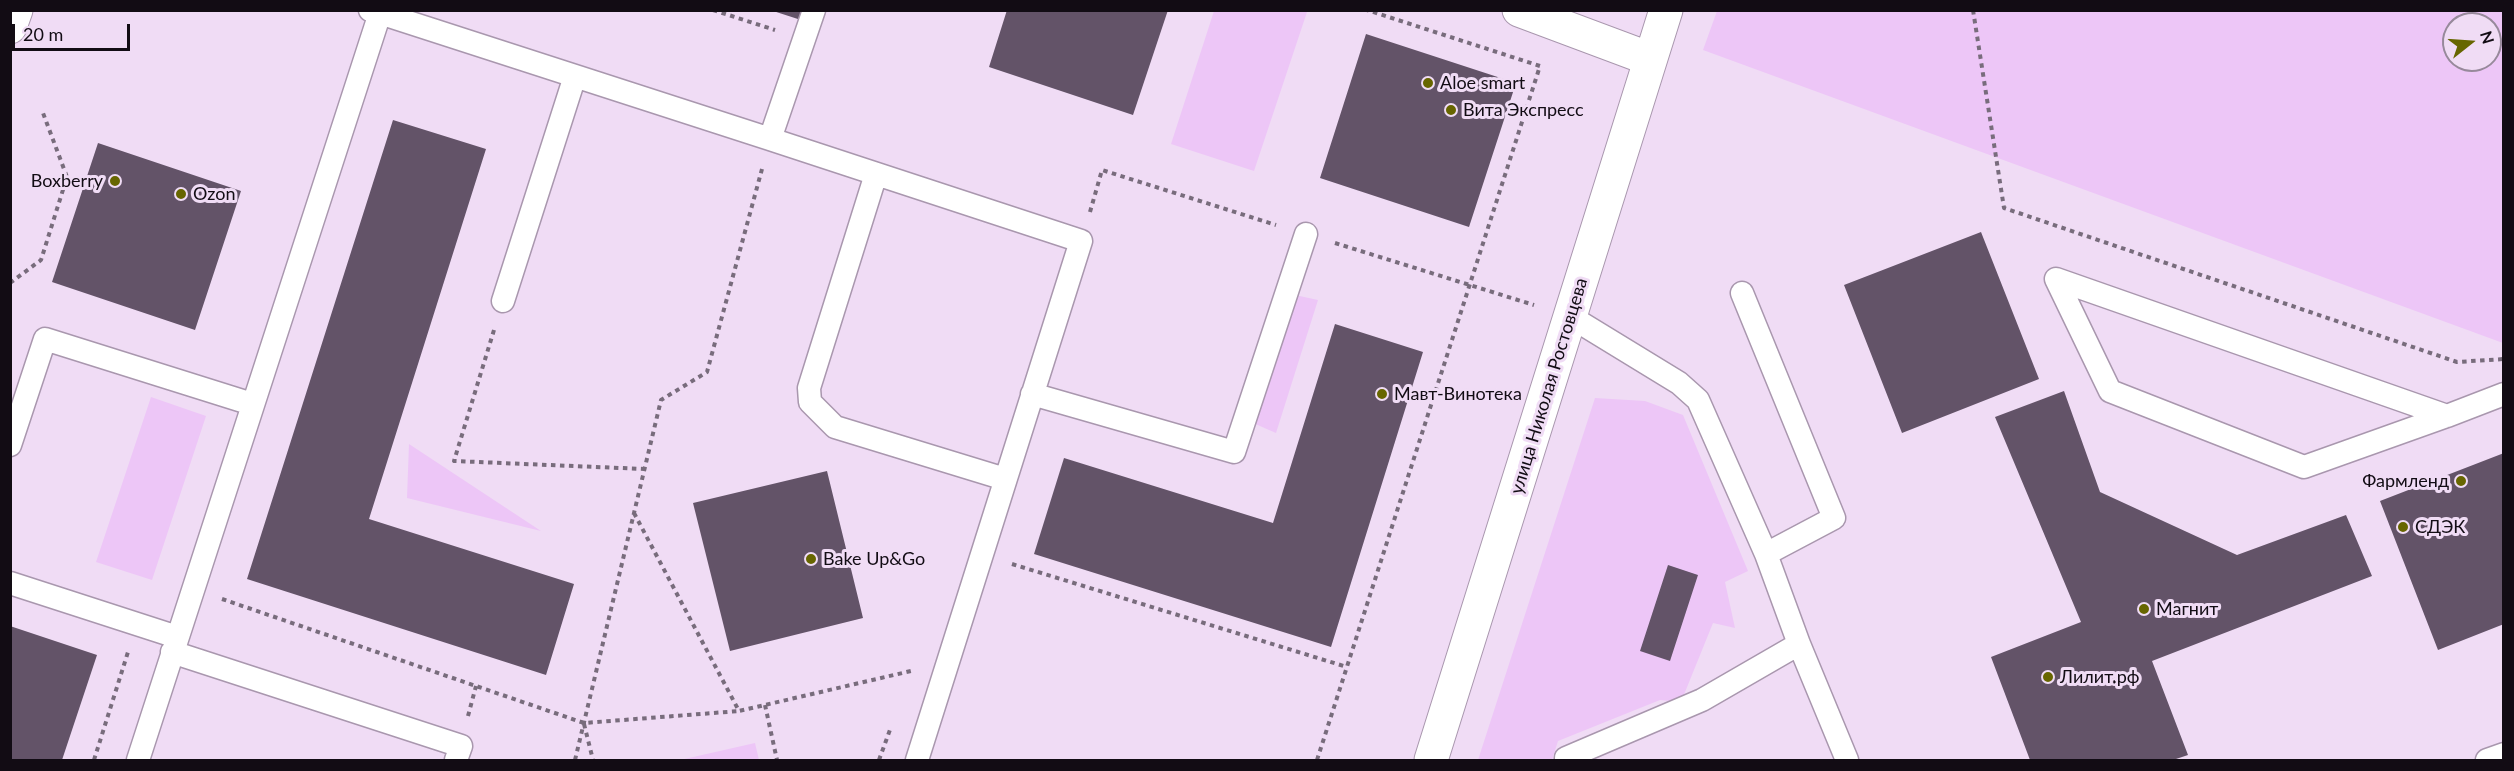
<!DOCTYPE html>
<html>
<head>
<meta charset="utf-8">
<style>
  body { margin:0 }
  #map { position:relative; width:2514px; height:771px; overflow:hidden; background:#f0dcf5; font-family:Lato,sans-serif }
  canvas { display:block }
  .frame { position:absolute; inset:0; border:12px solid #120c14; pointer-events:none }
  .north { position:absolute; left:2442px; top:12px; width:60px; height:60px; box-sizing:border-box; background:#f0dcf5; border:2px solid #97899b; border-radius:50%; rotate:73deg; font-size:16px; font-weight:700; line-height:24px; text-align:center; color:#120c14 }
  .north::after { content:''; display:block; margin:auto; width:21px; height:27px; background:#676600; clip-path:polygon(50% 0,100% 100%,50% 72%,0 100%) }
  .scale { position:absolute; left:12px; top:24px; width:118px; height:27px; box-sizing:border-box; border:3px solid #120c14; border-top:0; padding-left:8px; font-size:18px; line-height:21px; white-space:nowrap; color:#120c14; -webkit-text-stroke:4px #f0dcf5; paint-order:stroke }
</style>
</head>
<body>
<div id="map">
<canvas width="2514" height="771"></canvas>
<div class="frame"></div>
<div class="north">N</div>
<div class="scale">20 m</div>
</div>
<script>
const ctx = document.querySelector('canvas').getContext('2d');
ctx.lineJoin = 'round';
function fill(path, color) {
  ctx.fillStyle = color;
  ctx.fill(path, 'evenodd');
}
function toPath(rows) {
  const path = new Path2D();
  for (const r of rows) {
    path.moveTo(r[0], r[1]);
    for (let i = 2; i < r.length; i += 2) path.lineTo(r[i], r[i + 1]);
  }
  return path;
}
function trace(path, color, width, dash) {
  ctx.strokeStyle = color;
  ctx.lineWidth = width;
  ctx.lineCap = dash ? 'butt' : 'round';
  ctx.setLineDash(dash || []);
  ctx.stroke(path);
}
function label(font, color, halo, rows, align = 'center') {
  ctx.font = font + ' Lato,sans-serif';
  ctx.lineWidth = 6;
  ctx.setLineDash([]);
  ctx.textBaseline = 'middle';
  ctx.strokeStyle = halo;
  ctx.fillStyle = color;
  for (const [text, x, y, turn = 0] of rows) {
    ctx.save();
    ctx.translate(x, y);
    ctx.rotate((+turn || 0) * Math.PI / 180);
    ctx.textAlign = isNaN(turn) ? turn : align;
    if (halo) ctx.strokeText(text, 0, 0);
    ctx.fillText(text, 0, 0);
    ctx.restore();
  }
}
fill(toPath([
  [1303,11,1307,12,1254,171,1171,144,1214,11],
  [1717,11,2503,11,2503,343,1703,50],
  [2454,24,2490,24,2490,60,2454,60],
  [1295,295,1318,300,1276,433,1253,423],
  [151,397,206,416,152,580,96,562],
  [1595,398,1645,401,1683,415,1748,571,1725,582,1735,628,1713,623,1681,702,1660,700,1558,741,1552,760,1478,760],
  [409,444,541,531,407,498],
  [755,743,759,760,680,760]
]), '#edc6f7');
fill(toPath([
  [770,10,804,10,801,20],
  [1007,10,1168,10,1133,115,989,67],
  [1366,34,1516,83,1469,227,1320,178],
  [393,120,486,149,369,519,574,584,546,675,247,579],
  [98,143,241,191,195,330,52,282],
  [1981,232,2039,379,1902,433,1844,285],
  [1335,324,1423,352,1331,647,1034,554,1064,458,1273,523],
  [2064,391,2100,492,2237,555,2346,515,2372,576,2152,661,2188,755,2173,760,2030,760,1991,657,2081,622,1995,417],
  [2504,453,2504,624,2438,650,2380,501],
  [827,471,863,618,730,651,693,503],
  [1668,565,1698,575,1670,661,1640,651],
  [10,626,97,655,62,760,10,760]
]), '#635368');
const lane = toPath([
  [814,10,770,139,1081,241,917,760],
  [380,13,575,76,503,301],
  [575,76,770,139],
  [876,174,809,388,810,402,835,427,1005,479],
  [1742,293,1834,518,1766,554],
  [1571,317,1679,383,1698,400,1766,554,1799,644,1847,760],
  [1032,394,1234,452,1306,234],
  [2447,416,2056,279,2110,391,2304,467,2447,416,2504,394],
  [10,445,45,339,252,404],
  [10,583,177,637],
  [172,652,461,746,456,760],
  [138,760,380,13,370,10],
  [1566,760,1566,758,1702,700,1799,644],
  [2487,760,2504,754]
]);
const street = toPath([
  [1519,10,1650,59],
  [10,27,16,10],
  [1431,760,1666,10]
]);
trace(lane, '#a997ae', 25);
trace(street, '#a997ae', 35);
trace(toPath([
  [713,10,775,30],
  [1973,10,2004,208,2457,362,2504,359],
  [1090,212,1102,170,1276,225],
  [1335,243,1534,305],
  [10,283,41,260,67,177,43,113],
  [494,330,454,461,644,469],
  [634,513,739,711,911,671],
  [1012,564,1347,667],
  [222,599,584,723,739,711],
  [765,705,777,760],
  [468,716,476,686],
  [584,724,593,760],
  [94,760,128,652],
  [575,760,661,400,707,372,762,169],
  [879,760,891,727],
  [1317,760,1540,66,1367,10]
]), '#786c7c', 4, [4.5, 4.5]);
trace(lane, '#fff', 22);
trace(street, '#fff', 33);
for (const [x, y, r, color] of [
  [1428,83,6,"#676600"],
  [1451,110,6,"#676600"],
  [115,181,6,"#676600"],
  [181,194,6,"#676600"],
  [1382,394,6,"#676600"],
  [2461,481,6,"#676600"],
  [2403,527,6,"#676600"],
  [811,559,6,"#676600"],
  [2144,609,6,"#676600"],
  [2048,677,6,"#676600"]
]) {
  const dot = new Path2D();
  dot.arc(x, y, r, 0, 2 * Math.PI);
  ctx.fillStyle = color;
  ctx.fill(dot);
  trace(dot, '#f0dcf5', 2);
}
label('18px', '#120c14', '#f0dcf5', [
  ["Aloe smart",1440,83],
  ["Вита Экспресс",1463,110],
  ["Boxberry",103,181,"right"],
  ["Ozon",193,194],
  ["Мавт-Винотека",1394,394],
  ["Фармленд",2449,481,"right"],
  ["СДЭК",2415,527],
  ["Bake Up&Go",823,559],
  ["Магнит",2156,609],
  ["Лилит.рф",2060,677]
], 'left');
label('18px', '#120c14', '#f0dcf5', [
  ["улица Николая Ростовцева",1549,386,-73]
]);
</script>
</body>
</html>
